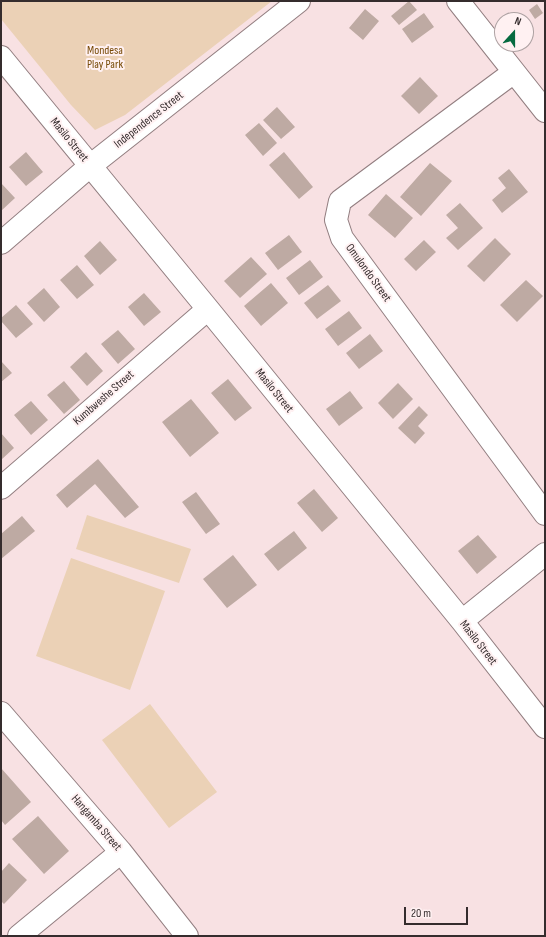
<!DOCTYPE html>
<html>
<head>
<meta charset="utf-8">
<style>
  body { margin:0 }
  #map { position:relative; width:546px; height:937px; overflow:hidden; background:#f8e1e3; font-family:"Sofia Sans Condensed",sans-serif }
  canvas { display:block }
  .frame { position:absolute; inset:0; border:2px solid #352c2d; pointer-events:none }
  .north { position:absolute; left:494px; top:12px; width:40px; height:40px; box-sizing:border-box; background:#fff1f2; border:1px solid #aea2a3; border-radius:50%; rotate:21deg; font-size:11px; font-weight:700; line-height:16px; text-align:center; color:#352c2d }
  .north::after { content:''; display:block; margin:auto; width:14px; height:18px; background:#066a40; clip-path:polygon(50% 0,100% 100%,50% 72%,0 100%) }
  .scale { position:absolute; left:404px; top:907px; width:64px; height:18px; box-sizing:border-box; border:2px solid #352c2d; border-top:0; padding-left:5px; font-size:12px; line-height:14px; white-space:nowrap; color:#352c2d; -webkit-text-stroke:3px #fff1f2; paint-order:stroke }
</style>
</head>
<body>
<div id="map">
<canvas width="546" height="937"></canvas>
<div class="frame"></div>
<div class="north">N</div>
<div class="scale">20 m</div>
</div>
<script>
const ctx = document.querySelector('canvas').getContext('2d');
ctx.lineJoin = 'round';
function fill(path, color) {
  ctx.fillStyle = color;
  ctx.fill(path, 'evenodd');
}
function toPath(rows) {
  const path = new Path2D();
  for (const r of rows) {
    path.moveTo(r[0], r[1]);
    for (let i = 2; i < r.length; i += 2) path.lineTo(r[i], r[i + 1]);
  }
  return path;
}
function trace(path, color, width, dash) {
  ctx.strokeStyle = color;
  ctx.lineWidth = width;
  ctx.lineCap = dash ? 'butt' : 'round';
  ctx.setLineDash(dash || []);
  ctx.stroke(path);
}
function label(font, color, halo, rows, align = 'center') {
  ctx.font = font + ' "Sofia Sans Condensed",sans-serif';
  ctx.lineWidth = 4;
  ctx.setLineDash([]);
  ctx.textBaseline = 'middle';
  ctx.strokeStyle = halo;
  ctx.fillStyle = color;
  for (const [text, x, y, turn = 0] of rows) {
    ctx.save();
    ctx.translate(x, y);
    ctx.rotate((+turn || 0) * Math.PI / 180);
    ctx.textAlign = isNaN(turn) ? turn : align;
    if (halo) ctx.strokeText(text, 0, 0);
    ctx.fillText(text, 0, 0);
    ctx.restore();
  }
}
fill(toPath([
  [1,1,272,1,125,115,95,130,71,105,1,19],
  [87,515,191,549,179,583,76,549],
  [71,558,165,591,130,690,36,656],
  [150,704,217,792,169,828,102,740]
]), '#ebd1b6');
fill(toPath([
  [409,1,417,10,399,25,391,16],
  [537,4,543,13,535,19,529,10],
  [365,9,379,21,363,40,349,28],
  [424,13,434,27,412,43,402,29],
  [420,77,438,96,419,114,401,96],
  [277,107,295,127,281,139,263,120],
  [259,123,277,143,263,156,245,135],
  [26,152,43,172,26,186,9,167],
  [284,152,313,187,299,199,269,165],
  [430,163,452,181,421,216,400,197],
  [509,169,528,192,502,213,492,200,506,188,498,178],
  [1,183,15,198,1,211],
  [386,194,413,218,395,238,368,215],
  [460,203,483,228,458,250,446,238,458,228,446,215],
  [289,235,302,252,278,270,265,253],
  [495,238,511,254,484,282,467,266],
  [424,240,436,252,416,271,404,259],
  [100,241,117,260,100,275,84,256],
  [251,257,267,274,240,298,224,281],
  [310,260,323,277,299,295,286,278],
  [77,265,94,285,77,299,60,280],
  [526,280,543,296,517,322,500,305],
  [271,283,288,303,261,326,244,306],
  [328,285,341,301,317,319,304,303],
  [44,288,60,307,44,322,27,303],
  [144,293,161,312,144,326,128,307],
  [16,305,33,324,16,338,1,321,1,318],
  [349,311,362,328,338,346,325,329],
  [118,330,135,349,118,364,101,344],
  [370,334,383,351,359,369,346,353],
  [86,352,103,371,87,386,70,367],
  [1,361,12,373,1,382],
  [228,379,252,408,235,421,211,393],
  [64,381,80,400,64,414,47,395],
  [398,383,413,399,393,419,378,403],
  [350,391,363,408,339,426,326,409],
  [191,399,219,433,190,457,162,422],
  [31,401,48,420,31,435,14,415],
  [419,406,428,415,418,426,425,433,415,444,398,428],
  [1,433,14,448,1,460],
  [98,459,139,507,125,518,95,484,67,508,56,495],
  [314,489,338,518,322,532,297,503],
  [196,492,220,524,206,534,182,502],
  [22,516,35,531,1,559,1,534],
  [294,531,307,548,278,571,264,554],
  [478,535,497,557,477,574,458,551],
  [233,555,257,585,227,608,203,579],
  [1,768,31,802,5,825,1,820],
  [38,816,69,851,44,874,12,839],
  [9,863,27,880,4,904,1,901,1,872]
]), '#beaaa3');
const minor = toPath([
  [458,1,545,111],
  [1,57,208,309,462,621,545,727],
  [514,72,340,201,336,220,342,238,545,514],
  [1,243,90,166,299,1],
  [1,488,208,309],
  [462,621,545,554],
  [1,713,121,852,187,936],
  [19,936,121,852]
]);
trace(minor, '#927e80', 24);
trace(minor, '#fff', 22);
label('12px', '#774a06', '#fff1f2', [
  ["Mondesa",105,51],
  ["Play Park",105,65]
]);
label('12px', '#352c2d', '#fff1f2', [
  ["Independence Street",149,120,-38],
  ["Masilo Street",69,140,51],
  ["Omulondo Street",368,273,54],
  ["Masilo Street",274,391,51],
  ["Kumbweshe Street",104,398,-41],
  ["Masilo Street",478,643,52],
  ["Hangamba Street",96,823,49]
]);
</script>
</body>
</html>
